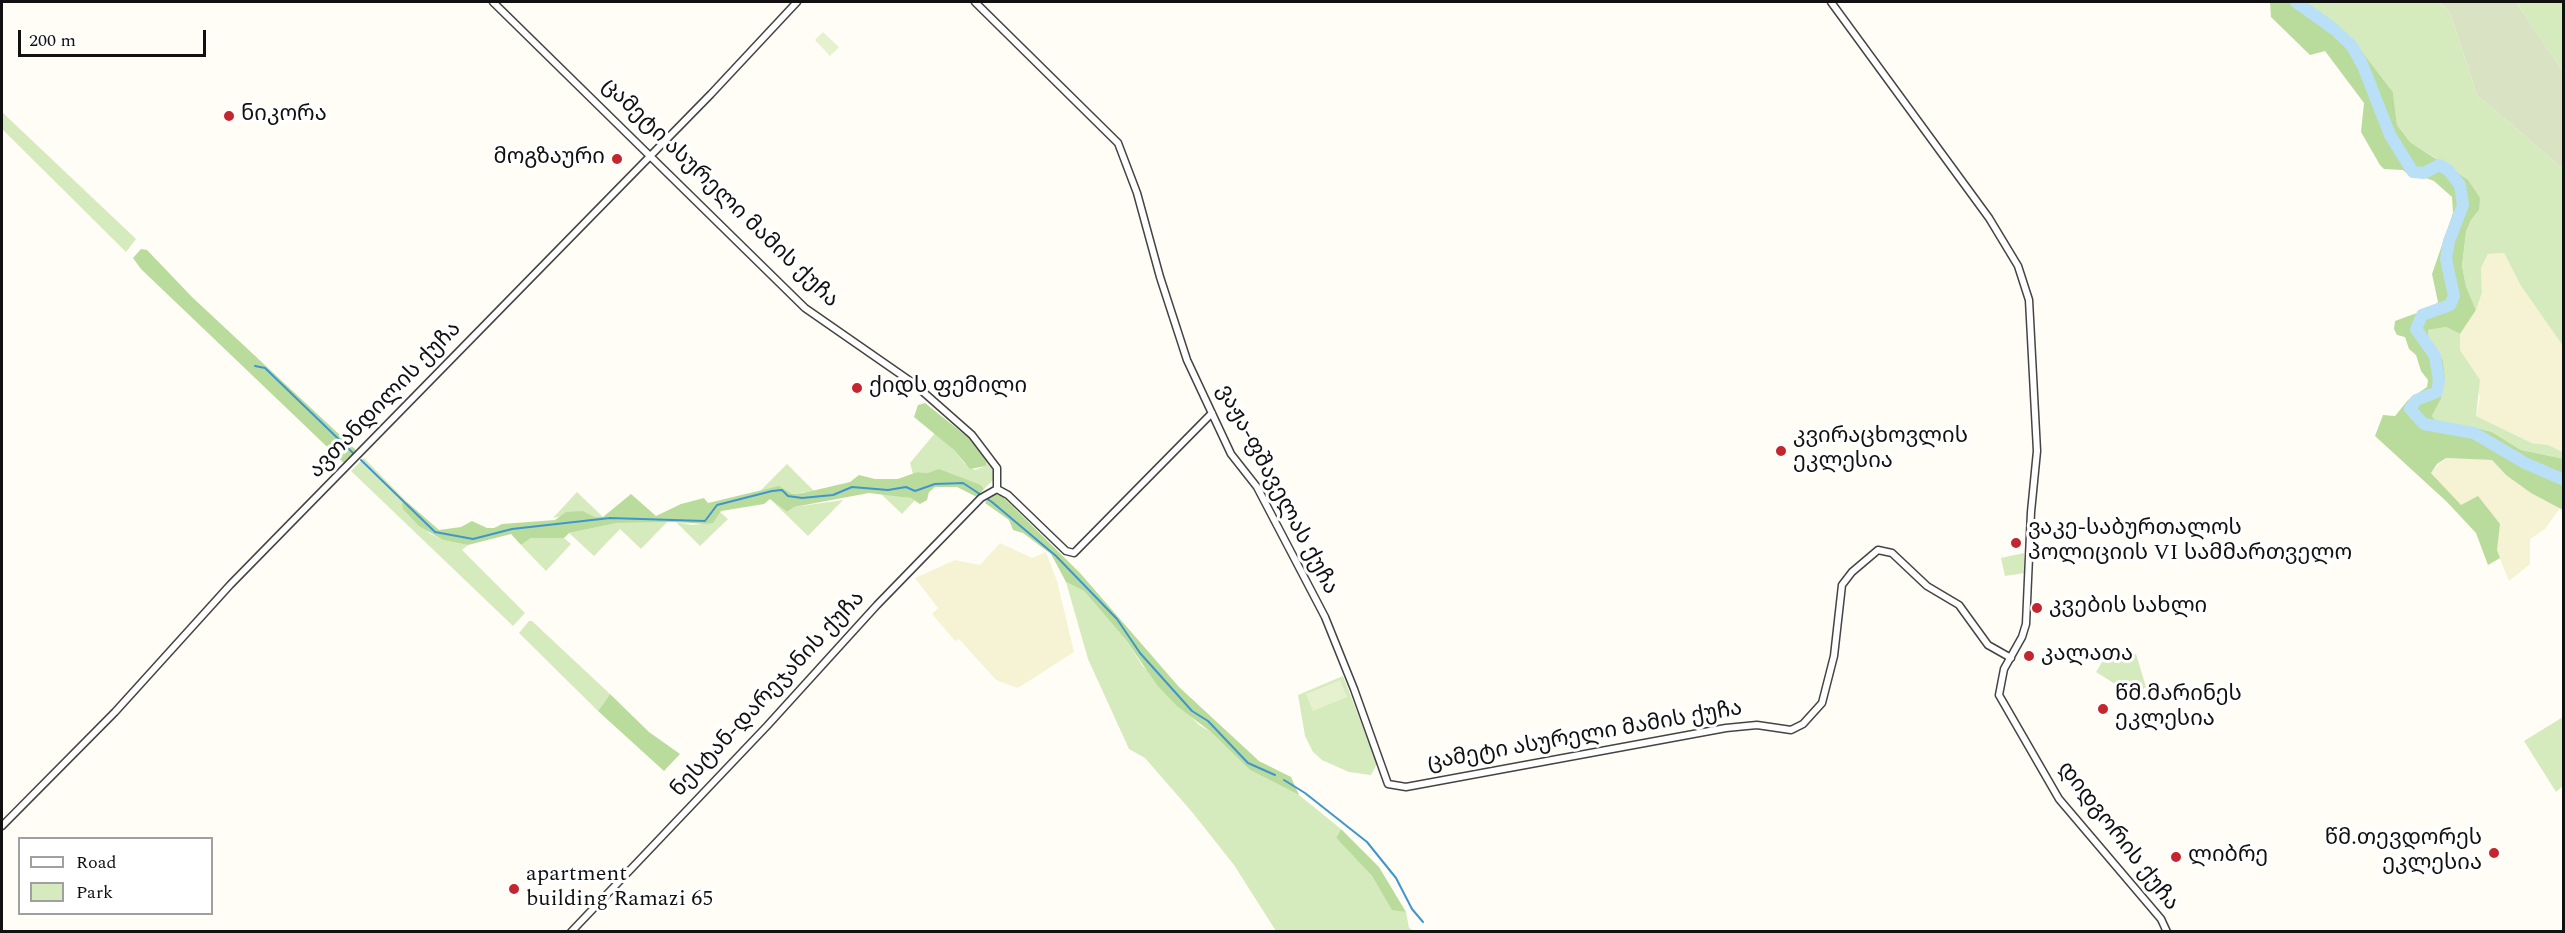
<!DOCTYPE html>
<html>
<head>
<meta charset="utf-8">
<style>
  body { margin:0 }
  #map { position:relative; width:2565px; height:933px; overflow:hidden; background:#fffdf5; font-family:Spectral,serif }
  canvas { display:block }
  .frame { position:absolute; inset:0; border:3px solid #111; pointer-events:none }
  .legend { position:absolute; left:18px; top:837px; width:195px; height:78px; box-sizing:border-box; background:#fff; border:2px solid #a0a0a0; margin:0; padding:8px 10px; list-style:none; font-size:18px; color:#111 }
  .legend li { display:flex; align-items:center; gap:12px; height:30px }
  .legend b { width:30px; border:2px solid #a0a0a0 }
  .scale { position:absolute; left:18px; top:30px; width:188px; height:27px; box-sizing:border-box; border:3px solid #111; border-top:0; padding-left:8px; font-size:18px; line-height:21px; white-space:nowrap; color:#111; -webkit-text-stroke:4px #fff; paint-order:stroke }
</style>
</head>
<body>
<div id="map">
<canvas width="2565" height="933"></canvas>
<div class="frame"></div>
<ul class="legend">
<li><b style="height:8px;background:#fff"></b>Road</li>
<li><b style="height:16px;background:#d5ebbd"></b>Park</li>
</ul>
<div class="scale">200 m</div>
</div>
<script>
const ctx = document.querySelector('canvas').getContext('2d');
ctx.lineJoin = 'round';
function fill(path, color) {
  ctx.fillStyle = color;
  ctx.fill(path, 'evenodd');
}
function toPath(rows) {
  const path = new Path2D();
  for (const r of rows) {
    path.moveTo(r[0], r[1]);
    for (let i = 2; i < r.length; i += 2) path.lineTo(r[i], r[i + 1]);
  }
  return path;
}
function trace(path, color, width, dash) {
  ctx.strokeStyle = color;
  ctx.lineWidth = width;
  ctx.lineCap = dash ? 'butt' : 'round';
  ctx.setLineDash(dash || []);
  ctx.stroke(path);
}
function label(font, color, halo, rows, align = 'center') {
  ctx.font = font + ' Spectral,"Noto Sans Georgian",serif';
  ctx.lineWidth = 6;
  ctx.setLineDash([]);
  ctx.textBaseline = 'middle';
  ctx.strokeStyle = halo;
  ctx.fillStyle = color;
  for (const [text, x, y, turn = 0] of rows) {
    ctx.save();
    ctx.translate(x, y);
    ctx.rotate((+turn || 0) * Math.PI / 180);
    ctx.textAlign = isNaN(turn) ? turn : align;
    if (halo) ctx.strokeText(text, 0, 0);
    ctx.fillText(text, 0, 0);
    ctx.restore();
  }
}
fill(toPath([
  [2504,253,2521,286,2563,346,2563,452,2548,445,2532,443,2476,416,2480,397,2460,350,2460,334,2476,310,2482,293,2481,268,2488,254],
  [2446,458,2492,460,2506,475,2560,508,2545,529,2530,539,2530,564,2509,581,2497,551,2431,472],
  [1000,543,1032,558,1046,552,1057,581,1074,652,1018,688,996,680,959,639,955,641,932,614,938,608,915,578,955,560,980,565]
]), '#f6f3d4');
fill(toPath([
  [2303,2,2439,2,2450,13,2477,95,2563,169,2563,346,2521,286,2504,253,2488,254,2481,268,2482,293,2476,310,2466,286,2462,266,2466,232,2471,220,2479,210,2435,158,2410,142,2397,125,2393,92,2349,35],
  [2516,2,2563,2,2563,71],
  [2,112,136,239,126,252,2,129],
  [2446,327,2460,334,2460,350,2480,380,2476,416,2532,443,2548,445,2563,452,2563,459,2521,450,2492,432,2469,426,2438,423,2432,416,2441,399,2445,377,2443,360,2429,339,2428,330],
  [935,433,954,450,964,463,975,470,986,466,986,460,994,472,993,480,984,489,981,485,950,475,917,472,913,474,910,463],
  [364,458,407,502,402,503,429,533,443,540,468,545,462,550,525,613,513,626,351,471],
  [787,464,814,491,792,494,761,490],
  [577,492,603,517,595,517,583,511,553,518],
  [880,493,911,498,915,500,902,514],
  [770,499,787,512,794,507,843,500,808,536],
  [720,512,728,519,700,546,676,522,692,525,712,523],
  [667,522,641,549,620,529,594,556,569,533,617,523],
  [548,537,564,538,571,544,546,571,521,545,531,538],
  [2024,553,2024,573,2005,576,2001,558],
  [1066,582,1084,591,1126,640,1142,665,1199,725,1211,732,1250,770,1299,795,1341,829,1336,838,1372,876,1392,909,1406,912,1409,928,1414,931,1276,931,1234,865,1192,812,1145,758,1129,749,1088,659],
  [529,621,532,621,610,694,598,711,519,633],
  [2136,654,2146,687,2134,696,2096,672,2102,662],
  [1343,676,1377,764,1371,775,1349,772,1322,760,1313,752,1305,736,1298,695],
  [2563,717,2563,786,2556,792,2524,741]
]), '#d5ebbd');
fill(toPath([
  [2270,2,2303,2,2349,35,2393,92,2397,125,2410,142,2468,180,2480,198,2479,210,2471,220,2466,232,2462,266,2466,286,2476,310,2460,334,2446,327,2428,330,2429,339,2443,360,2445,377,2441,399,2432,416,2438,423,2469,426,2492,432,2521,450,2564,459,2563,510,2531,493,2506,475,2492,460,2446,458,2437,464,2431,473,2461,505,2478,496,2500,524,2497,550,2500,558,2488,565,2476,533,2447,502,2375,436,2383,415,2395,416,2408,400,2427,387,2428,380,2421,371,2416,355,2409,349,2405,337,2397,335,2394,329,2395,321,2433,307,2438,302,2432,274,2453,213,2452,197,2434,181,2423,177,2412,178,2403,170,2384,169,2380,165,2361,132,2364,103,2325,51,2310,55,2271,17],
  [141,249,147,250,192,297,357,451,344,463,141,269,133,258],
  [925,403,970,439,986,460,986,466,970,469,954,450,914,417,918,405],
  [939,469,981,485,984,489,977,497,957,487,935,487,929,492,927,500,920,504,911,498,869,493,794,507,787,512,770,499,764,504,721,511,713,523,706,524,675,522,617,523,569,533,564,538,531,538,521,545,511,534,468,545,443,540,419,526,403,509,402,503,407,502,439,530,461,527,472,521,487,528,494,528,502,524,555,520,566,512,583,511,595,517,603,517,631,494,656,516,681,504,704,498,708,503,779,486,792,494,803,493,850,482,859,475,875,479,898,479,917,472,928,473],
  [995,494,1001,495,1080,573,1179,687,1259,761,1291,777,1299,795,1250,770,1211,732,1177,706,1157,685,1126,640,1084,591,1066,582,1051,554,1023,533,1013,530,1009,520,985,503,990,495],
  [610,694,649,732,680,754,664,771,598,711],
  [1341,829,1379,867,1406,912,1392,910,1372,876,1336,838]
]), '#b9dc9c');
fill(toPath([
  [2439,2,2516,2,2563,71,2563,169,2477,95,2450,13]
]), '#d9e3c4');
fill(toPath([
  [823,32,839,47,830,56,815,40],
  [1340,680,1347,697,1313,711,1306,694]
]), '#e6f2cf');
trace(toPath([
  [255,366,265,368,353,453],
  [361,460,435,532,473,539,512,529,610,518,705,521,717,505,772,491,782,490,788,496,802,498,833,495,852,487,888,490,906,487,915,491,935,484,963,483,992,502,1056,556,1117,619,1140,653,1192,711,1208,721,1248,763,1275,775],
  [1284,780,1305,793,1367,842,1396,878,1412,909,1423,922]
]), '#3f96cf', 2);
trace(toPath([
  [2296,2,2334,29,2352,46,2363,66,2390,135,2413,172,2424,173,2439,165,2448,170,2460,185,2463,205,2449,241,2446,259,2454,296,2450,305,2422,315,2416,329,2435,356,2439,381,2437,392,2416,400,2410,409,2424,424,2474,433,2525,463,2564,480]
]), '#b9e0f7', 12);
const tertiary = toPath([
  [493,2,805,308,913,383,972,435,997,468,997,489],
  [975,2,1118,143,1137,193,1160,277,1187,360,1231,454,1257,487,1325,617,1354,689,1388,784,1406,787,1726,728,1757,725,1791,730,1803,724,1822,703,1834,656,1842,585,1852,572,1878,550,1892,553,1927,586,1959,605,1988,645,2011,658],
  [1831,2,1989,218,2018,266,2029,300,2037,451,2031,512,2026,624,2022,637,2004,669,1999,695,2059,799,2161,919,2167,932],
  [997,489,1008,495,1066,551,1074,553,1212,413],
  [2,826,115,712,230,585,711,94,797,2],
  [571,932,767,726,877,605,981,498,997,489]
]);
trace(tertiary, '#444', 9);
trace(tertiary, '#fff', 6);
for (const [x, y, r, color] of [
  [229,116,6,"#c4262e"],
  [617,159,6,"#c4262e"],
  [857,388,6,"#c4262e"],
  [1781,451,6,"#c4262e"],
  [2016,543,6,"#c4262e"],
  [2037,608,6,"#c4262e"],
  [2029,656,6,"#c4262e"],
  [2103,709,6,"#c4262e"],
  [2494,853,6,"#c4262e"],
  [2176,857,6,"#c4262e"],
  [514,889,6,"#c4262e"]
]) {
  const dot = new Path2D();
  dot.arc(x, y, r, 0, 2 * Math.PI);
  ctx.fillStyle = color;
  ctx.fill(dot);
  trace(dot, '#fff', 2);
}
label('22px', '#111', '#fff', [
  ["ნიკორა",241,116],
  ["მოგზაური",605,159,"right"],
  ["ქიდს ფემილი",869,388],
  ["კვირაცხოვლის",1793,438],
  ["ეკლესია",1793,463],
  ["ვაკე-საბურთალოს",2028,530],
  ["პოლიციის VI სამმართველო",2028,555],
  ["კვების სახლი",2049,608],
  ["კალათა",2041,656],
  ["წმ.მარინეს",2115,696],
  ["ეკლესია",2115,721],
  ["წმ.თევდორეს",2482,840,"right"],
  ["ეკლესია",2482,865,"right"],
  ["ლიბრე",2188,857],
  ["apartment",526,876],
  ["building Ramazi 65",526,901]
], 'left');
label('22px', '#111', '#fff', [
  ["ცამეტი ასურელი მამის ქუჩა",719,194,44],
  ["ავთანდილის ქუჩა",386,401,-46],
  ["ვაჟა-ფშაველას ქუჩა",1276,490,62],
  ["ნესტან-დარეჯანის ქუჩა",769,695,-47],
  ["ცამეტი ასურელი მამის ქუჩა",1585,737,-10],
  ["დიდგორის ქუჩა",2117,837,52]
]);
</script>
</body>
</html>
